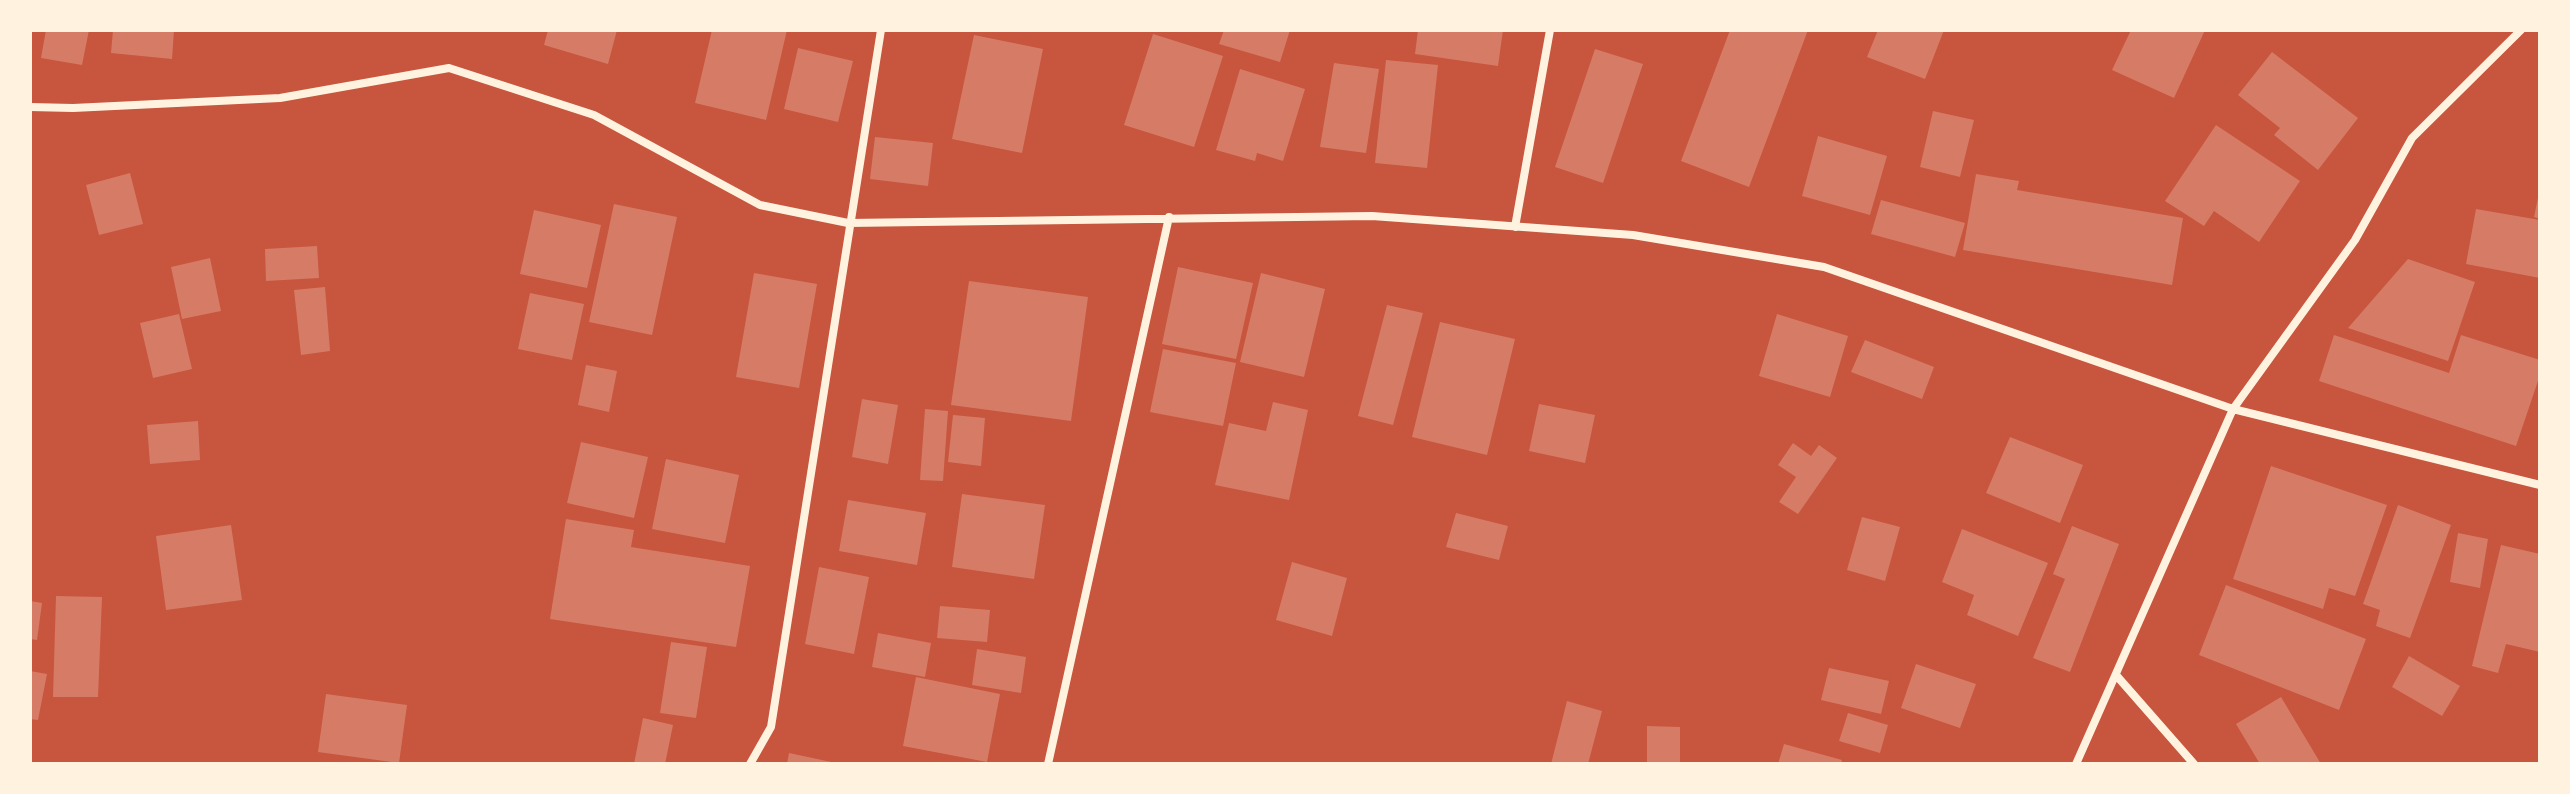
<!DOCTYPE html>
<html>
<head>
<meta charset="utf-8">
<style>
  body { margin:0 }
  #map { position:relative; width:2570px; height:794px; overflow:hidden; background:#c8553d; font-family:Lato,sans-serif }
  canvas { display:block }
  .frame { position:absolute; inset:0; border:32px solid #fff3e0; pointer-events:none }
</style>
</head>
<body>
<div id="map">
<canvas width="2570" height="794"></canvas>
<div class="frame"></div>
</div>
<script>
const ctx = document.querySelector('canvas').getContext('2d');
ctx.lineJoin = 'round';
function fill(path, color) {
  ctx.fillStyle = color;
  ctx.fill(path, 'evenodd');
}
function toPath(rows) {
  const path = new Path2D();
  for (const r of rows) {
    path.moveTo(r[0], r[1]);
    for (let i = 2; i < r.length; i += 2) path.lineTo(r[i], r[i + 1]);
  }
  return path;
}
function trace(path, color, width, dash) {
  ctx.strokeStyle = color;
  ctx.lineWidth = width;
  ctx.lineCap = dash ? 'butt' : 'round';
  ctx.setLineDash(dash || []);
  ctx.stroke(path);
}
fill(toPath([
  [46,30,89,30,82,65,41,58],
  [113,30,174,30,172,59,111,53],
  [548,30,617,30,608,64,544,45],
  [712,30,787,30,766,120,695,103],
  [1224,30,1290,30,1280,62,1219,44],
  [1418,30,1503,30,1498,66,1415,54],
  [1730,30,1808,30,1749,187,1681,161],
  [1878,30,1944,30,1925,79,1867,57],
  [2131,30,2205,30,2174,98,2112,70],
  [1153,34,1223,56,1194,147,1124,125],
  [974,35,1043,49,1022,153,952,139],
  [798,48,853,61,838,122,784,109],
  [1595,49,1643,64,1603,183,1555,167],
  [2272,52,2358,118,2318,170,2274,135,2280,128,2238,95],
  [1386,60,1438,65,1427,168,1375,163],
  [1334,63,1379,69,1366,153,1320,147],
  [1240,69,1305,89,1283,161,1257,153,1255,161,1216,150],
  [1933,111,1974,120,1960,177,1920,167],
  [2216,125,2300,181,2259,242,2214,211,2204,226,2165,201],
  [1818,136,1887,156,1870,215,1802,196],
  [875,137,933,143,928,186,870,179],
  [130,173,143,224,99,235,86,185],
  [1976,174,2019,181,2017,190,2183,218,2172,285,1963,250],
  [2539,193,2540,193,2540,219,2534,217],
  [1881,200,1965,223,1955,257,1871,234],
  [614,204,677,217,652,335,589,322],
  [2476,209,2540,220,2540,278,2466,264],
  [534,210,601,225,587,288,520,274],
  [317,246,319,278,266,281,265,249],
  [210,258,221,311,182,319,171,267],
  [2408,259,2475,282,2448,361,2348,328],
  [1178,267,1253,283,1236,359,1162,344],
  [754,273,817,284,799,388,736,377],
  [1261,273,1325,289,1304,377,1240,362],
  [969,281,1088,297,1071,421,951,405],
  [325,287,330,351,301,355,294,290],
  [530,293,584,304,572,360,518,349],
  [1387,305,1423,313,1393,425,1358,416],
  [179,314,192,369,153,378,140,323],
  [1777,314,1848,336,1830,397,1759,376],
  [1440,322,1515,339,1487,455,1412,437],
  [2334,335,2449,373,2461,335,2540,360,2540,375,2516,446,2319,381],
  [1865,340,1934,367,1922,399,1851,372],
  [1163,349,1236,363,1223,426,1150,412],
  [586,365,617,371,609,412,578,405],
  [862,399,898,405,888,464,852,457],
  [1273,402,1308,410,1289,500,1215,485,1229,423,1266,431],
  [1539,404,1595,415,1585,463,1529,451],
  [925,409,948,411,943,481,920,480],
  [953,415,985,418,981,466,948,462],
  [198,421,200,460,150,464,147,425],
  [2010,437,2083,465,2060,523,1986,493],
  [581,442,648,457,634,518,567,503],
  [1793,443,1811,456,1819,445,1837,458,1798,514,1779,502,1796,477,1778,465],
  [666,459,739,475,725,543,652,529],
  [2271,466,2387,505,2355,596,2329,588,2323,609,2233,579],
  [962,494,1045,505,1034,579,952,567],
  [848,500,926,513,917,565,839,551],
  [2398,505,2451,525,2410,638,2376,626,2380,610,2363,604],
  [1456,513,1508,526,1499,560,1446,547],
  [1862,517,1900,527,1885,581,1847,570],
  [566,519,634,530,631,547,750,566,736,647,550,619],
  [231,525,242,600,166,610,156,536],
  [2072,526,2119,544,2070,672,2033,658,2065,579,2053,574],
  [1962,529,2048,563,2018,636,1967,615,1974,595,1942,582],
  [2458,533,2488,539,2480,588,2450,582],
  [2501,545,2540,554,2540,652,2506,644,2498,673,2472,666],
  [1292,562,1347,578,1332,636,1276,620],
  [819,567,869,577,854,654,805,644],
  [2226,585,2366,639,2339,710,2199,655],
  [56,596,102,597,98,697,53,697],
  [30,601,42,603,37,640,30,639],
  [940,606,990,610,987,642,937,638],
  [878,633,931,643,925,677,872,667],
  [671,642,707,647,696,718,660,713],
  [977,649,1026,657,1021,693,972,685],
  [2409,656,2460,686,2442,716,2392,687],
  [1916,664,1976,684,1960,728,1901,708],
  [1829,668,1889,681,1881,714,1821,700],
  [30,671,47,674,38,720,30,719],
  [916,677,1000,694,987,762,903,746],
  [326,694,407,705,399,763,318,752],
  [2281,697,2321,764,2260,764,2236,724],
  [1567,701,1602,711,1588,764,1551,764],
  [1848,713,1888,725,1880,753,1839,741],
  [643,718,673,725,665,764,634,764],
  [1647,726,1680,727,1680,764,1647,764],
  [1784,744,1842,760,1841,764,1778,764],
  [789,753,836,763,836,764,787,764]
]), '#d67c66');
trace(toPath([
  [30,107,73,108,280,98,449,68,594,115,760,205,848,223,1372,216,1633,235,1824,267,2233,409,2540,485],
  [1515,227,1550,30],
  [2116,675,2194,764],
  [750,764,771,727,881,30],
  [1048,764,1169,217],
  [2076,764,2233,409,2355,240,2412,138,2521,30]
]), '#fff3e0', 8);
</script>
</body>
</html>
